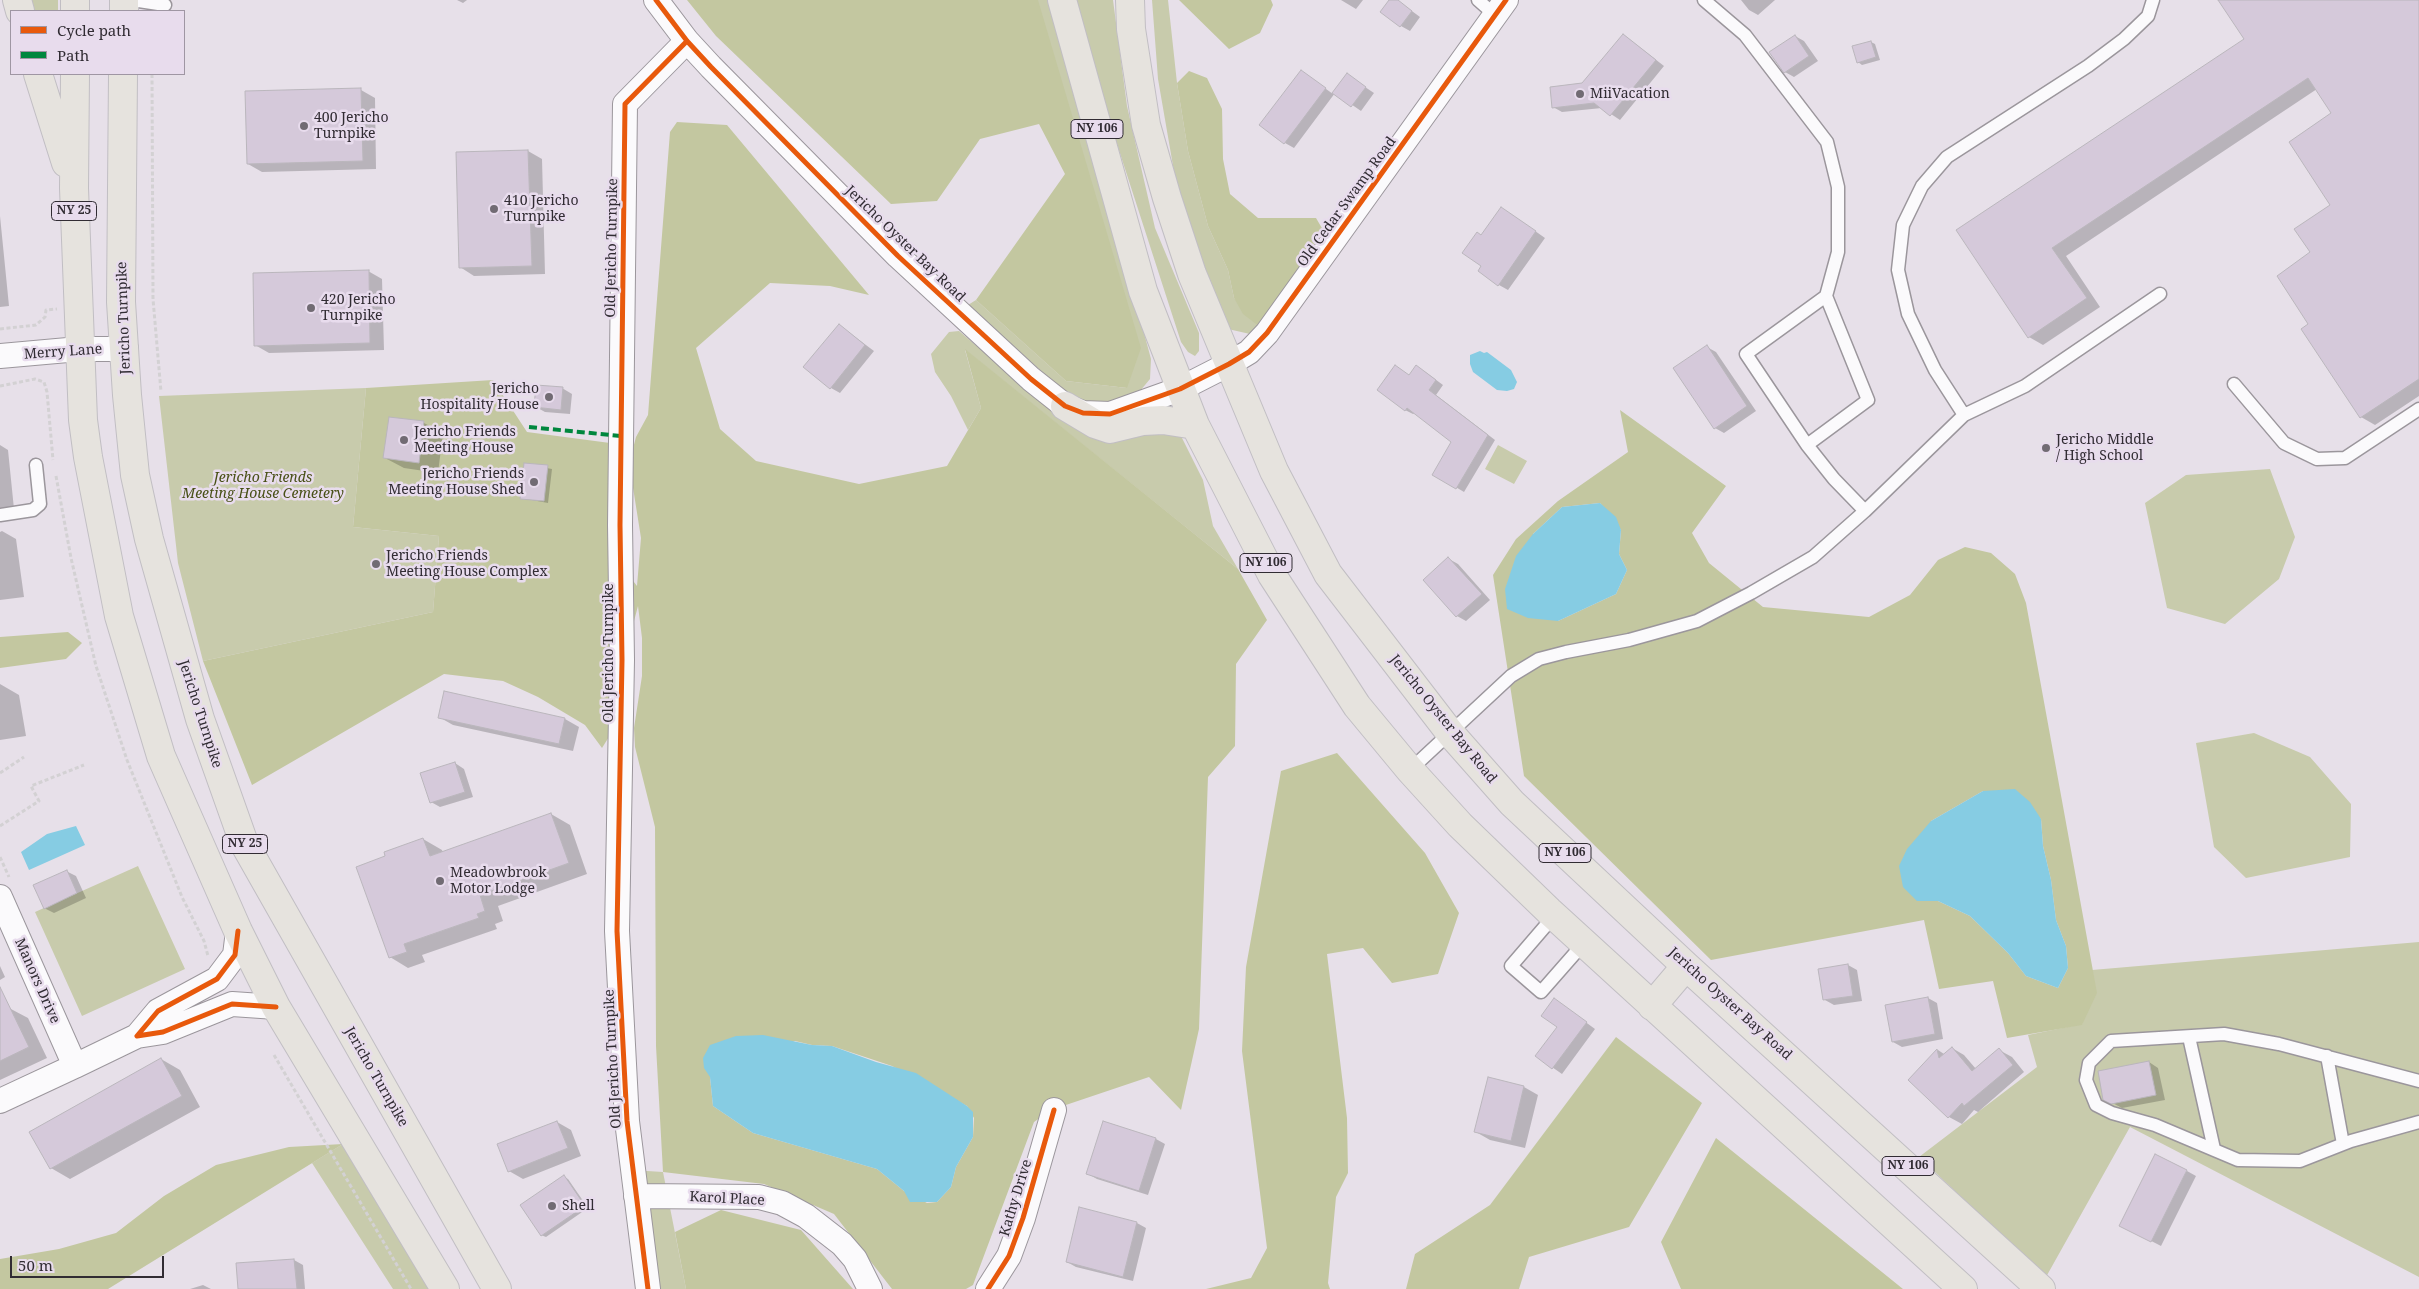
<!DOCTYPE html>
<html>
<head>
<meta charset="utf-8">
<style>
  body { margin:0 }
  #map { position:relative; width:2419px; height:1289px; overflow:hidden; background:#e7e0e9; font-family:"Noto Serif",serif }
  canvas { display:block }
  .legend { position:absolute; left:10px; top:10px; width:175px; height:65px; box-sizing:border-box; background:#e8dced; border:1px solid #9f96a3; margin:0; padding:6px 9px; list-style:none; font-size:15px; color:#312c33 }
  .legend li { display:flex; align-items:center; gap:10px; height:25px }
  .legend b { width:25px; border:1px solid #9f96a3 }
  .scale { position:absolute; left:10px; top:1256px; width:154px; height:22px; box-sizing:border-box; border:2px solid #312c33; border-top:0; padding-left:6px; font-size:15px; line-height:18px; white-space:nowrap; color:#312c33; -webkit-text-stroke:4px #e8dced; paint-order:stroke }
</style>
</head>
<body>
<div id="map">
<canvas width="2419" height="1289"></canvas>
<ul class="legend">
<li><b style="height:6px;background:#e8590c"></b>Cycle path</li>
<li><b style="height:6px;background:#00873e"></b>Path</li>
</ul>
<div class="scale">50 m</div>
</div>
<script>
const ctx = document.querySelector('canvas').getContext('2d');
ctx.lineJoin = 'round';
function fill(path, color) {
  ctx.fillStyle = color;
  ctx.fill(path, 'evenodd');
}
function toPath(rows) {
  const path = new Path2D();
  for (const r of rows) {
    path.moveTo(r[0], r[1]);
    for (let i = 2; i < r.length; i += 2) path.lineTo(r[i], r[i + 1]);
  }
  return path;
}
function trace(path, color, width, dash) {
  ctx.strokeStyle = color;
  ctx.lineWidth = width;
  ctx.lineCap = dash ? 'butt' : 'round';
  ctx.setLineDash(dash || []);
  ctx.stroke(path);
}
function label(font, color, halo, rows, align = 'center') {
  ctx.font = font + ' "Noto Serif",serif';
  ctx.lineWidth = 5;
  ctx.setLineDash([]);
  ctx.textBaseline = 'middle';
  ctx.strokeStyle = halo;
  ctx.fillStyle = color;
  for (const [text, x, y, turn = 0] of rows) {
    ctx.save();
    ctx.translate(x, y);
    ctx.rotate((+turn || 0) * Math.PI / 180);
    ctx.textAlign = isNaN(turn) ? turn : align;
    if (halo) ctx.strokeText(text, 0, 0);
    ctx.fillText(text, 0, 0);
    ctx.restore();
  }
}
fill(toPath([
  [29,0,58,0,58,11,31,11],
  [1037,0,1054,0,1151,359,1150,379,1135,397,1112,407,1088,405,1069,396,968,305,976,300,1066,381,1127,388],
  [1076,0,1113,0,1127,106,1155,228,1199,333,1199,351,1195,356,1188,352,1181,342,1106,110],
  [1152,0,1168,0,1177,83,1188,151,1208,226,1228,270,1234,298,1260,327,1250,334,1228,329,1218,317,1176,183,1158,79],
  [959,331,1051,409,1175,429,1182,438,1203,480,1213,526,1238,569,965,350,981,408,968,430,951,396,935,372,931,354,949,332],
  [366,388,353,527,439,536,433,612,203,661,178,563,159,396],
  [1498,445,1527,461,1514,484,1485,469],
  [2270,469,2295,537,2279,579,2225,624,2167,608,2145,503,2186,475],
  [2254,733,2310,757,2351,804,2350,857,2246,878,2214,847,2196,743],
  [138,866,185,969,82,1016,35,912],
  [2419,942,2419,1277,2130,1127,2046,1277,1919,1157,2037,1067,2028,1035,2082,1024,2092,970],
  [343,1144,433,1289,393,1289,312,1163],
  [631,1170,663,1172,686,1289,646,1289]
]), '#c8cbac');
fill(toPath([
  [687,0,1038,0,1141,348,1127,388,1066,381,976,300,1065,174,1039,124,980,139,937,201,891,204,716,36],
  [1179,0,1271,0,1273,5,1260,33,1229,49],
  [1189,71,1207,78,1222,109,1223,159,1230,194,1258,218,1316,218,1326,235,1260,327,1243,314,1234,298,1228,270,1208,226,1188,151,1177,83],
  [677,122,727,125,869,295,830,286,770,283,696,348,720,429,756,461,859,484,947,466,981,408,965,349,1238,569,1267,620,1236,664,1235,746,1208,777,1199,1029,1181,1110,1149,1077,1051,1110,1034,1122,973,1285,966,1289,892,1289,834,1214,764,1184,663,1172,656,1046,655,827,635,747,634,728,642,676,642,638,638,606,629,640,612,732,602,748,585,725,538,697,503,681,444,674,252,785,203,661,433,612,439,536,353,527,366,388,493,380,527,432,610,443,627,573,637,586,641,538,631,475,630,460,636,437,648,415,670,132],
  [795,1041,812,1045,832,1046,892,1066,967,1106,974,1118,973,1137,956,1167,951,1187,937,1202,927,1203,904,1191,877,1169,753,1133,713,1106,710,1077],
  [1620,410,1726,486,1692,533,1709,563,1763,607,1869,617,1910,595,1938,560,1965,547,1991,553,2015,574,2026,603,2097,993,2082,1025,2007,1038,1993,981,1939,989,1924,920,1711,960,1524,776,1493,575,1516,539,1558,501,1628,452],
  [1600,503,1621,530,1619,554,1627,570,1616,594,1558,621,1533,534,1562,507],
  [1983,791,2041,819,2043,846,2051,880,2056,920,2066,946,2068,968,2058,988,2026,976,2008,953,1970,916,1938,901,1931,821],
  [68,632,82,643,66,659,0,668,0,637],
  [1337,753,1425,853,1459,913,1438,974,1392,983,1363,948,1327,954,1347,1118,1348,1173,1336,1197,1328,1283,1330,1289,1206,1289,1251,1278,1267,1248,1242,1051,1246,967,1281,771],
  [1616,1037,1702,1103,1629,1227,1529,1257,1519,1289,1406,1289,1415,1254,1490,1205],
  [1716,1138,1903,1289,1681,1289,1661,1242],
  [343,1144,108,1289,0,1289,0,1259,59,1249,116,1233,164,1196,216,1165,289,1147],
  [721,1210,801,1230,853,1289,686,1289,675,1232]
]), '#c3c7a0');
fill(toPath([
  [1480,351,1484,353,1487,352,1511,370,1517,382,1514,389,1507,391,1497,390,1473,372,1470,364,1470,355],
  [1600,503,1616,517,1621,530,1619,554,1627,570,1616,594,1558,621,1528,618,1507,609,1505,589,1516,556,1533,534,1562,507],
  [2015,789,2030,802,2041,819,2043,846,2051,880,2056,920,2066,946,2068,968,2058,988,2026,976,2008,953,1970,916,1938,901,1917,901,1903,887,1899,866,1907,849,1931,821,1983,791],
  [76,826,85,845,29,870,21,852,47,834],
  [763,1035,812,1045,832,1046,876,1062,916,1073,967,1106,973,1112,973,1137,956,1167,951,1187,937,1202,910,1202,904,1191,877,1169,753,1133,713,1106,710,1077,704,1068,703,1058,710,1045,736,1036]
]), '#86cce3');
fill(toPath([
  [457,0,467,0,463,3],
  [1341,0,1363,0,1356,9],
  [1390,0,1397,0,1420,17,1410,31,1401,26],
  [1741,0,1775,0,1758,15,1749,10],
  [2220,0,2419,0,2419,396,2375,425,2361,417,2310,325,2312,253,2331,206,2333,114,2317,89,2066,256,2100,307,2043,345,2029,337,1958,231,2246,39],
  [1624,35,1664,66,1620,120,1602,108,1562,112,1553,107,1583,85],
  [1795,36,1804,41,1818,61,1794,77,1785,72],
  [1871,42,1875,44,1880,60,1862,65,1858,62],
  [1301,71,1333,94,1347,75,1374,93,1361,111,1335,93,1294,148,1285,143],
  [361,90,375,98,376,169,262,172,248,164],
  [528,151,542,159,545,274,474,276,460,267,457,153],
  [1511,214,1545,238,1508,290,1499,285,1483,266,1482,237],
  [0,216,9,306,0,307],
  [368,271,382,279,384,350,269,353,255,345],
  [839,325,874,351,840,393,831,388],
  [1707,347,1716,352,1756,411,1724,433,1715,428],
  [1424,371,1443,385,1436,395,1495,440,1464,492,1434,474,1453,442,1415,413,1413,414,1405,410,1410,376],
  [562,388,572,394,570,414,545,412,536,407],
  [390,418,424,423,443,433,438,473,404,468,385,458],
  [0,445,8,450,14,509,0,510],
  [525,464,552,469,548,503,521,498],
  [2,531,16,539,24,597,0,600,0,532],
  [1449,559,1458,564,1490,600,1466,621,1457,616,1425,580],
  [0,684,19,695,26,736,0,740],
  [439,717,565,719,579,727,573,751,453,725],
  [455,763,464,769,473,797,440,807,431,802],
  [551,814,570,825,587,874,498,906,503,921,495,924,497,929,422,955,425,962,408,968,390,957,387,857,423,839,442,850,443,853],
  [66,871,76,876,86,898,54,913,44,908],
  [1848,965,1857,970,1862,1001,1834,1005,1825,1000],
  [0,966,5,977,0,980],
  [1928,998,1937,1003,1943,1039,1902,1047,1893,1042],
  [1554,999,1595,1029,1562,1074,1536,1056,1558,1027],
  [9,1008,28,1018,47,1058,0,1080,0,1012],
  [1952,1048,1964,1055,1976,1069,1999,1050,2012,1057,2024,1072,1978,1112,1974,1110,1962,1124,1949,1117,1910,1080,1938,1050,1944,1054],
  [161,1059,180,1070,200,1107,70,1179,51,1168,31,1132],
  [2149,1062,2158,1068,2165,1100,2122,1108,2105,1099],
  [1524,1087,1538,1095,1525,1148,1490,1140,1476,1132],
  [557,1122,571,1130,581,1156,523,1179,509,1171],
  [1156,1139,1165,1144,1148,1195,1097,1179,1088,1174],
  [2187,1171,2196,1176,2161,1246,2130,1230],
  [564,1177,568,1179,588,1208,546,1237,541,1235],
  [1137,1223,1146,1228,1133,1281,1076,1267,1067,1262],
  [294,1260,303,1265,305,1289,240,1289],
  [203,1285,211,1289,190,1289]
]), '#0003');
const building = toPath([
  [1389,0,1398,0,1412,11,1400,27,1380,12,1389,0],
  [2218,0,2419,0,2419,379,2360,418,2301,329,2308,324,2277,276,2310,252,2294,229,2330,205,2289,142,2331,113,2308,78,2052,248,2087,298,2028,338,1956,230,2244,39,2218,0],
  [1623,34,1656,60,1610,116,1594,103,1552,108,1550,87,1582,83,1623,34],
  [1795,35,1809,56,1784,73,1769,52,1795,35],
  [1871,41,1876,57,1857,63,1852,46,1871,41],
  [1301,70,1326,88,1284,144,1259,125,1301,70],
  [1347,73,1366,87,1351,107,1332,93,1347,73],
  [361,88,363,161,247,164,245,91,361,88],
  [528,150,532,266,459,268,456,152,528,150],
  [1501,207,1536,231,1498,286,1478,271,1481,266,1462,253,1477,232,1481,235,1501,207],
  [369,270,370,343,254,346,253,273,369,270],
  [839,324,865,345,830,389,803,367,839,324],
  [1707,345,1747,406,1714,429,1673,368,1707,345],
  [1395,365,1409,375,1416,365,1436,380,1429,390,1488,435,1456,489,1432,475,1451,442,1407,408,1405,411,1377,390,1395,365],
  [536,385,563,387,561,410,534,407,536,385],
  [389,417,424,421,419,463,383,458,389,417],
  [524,463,548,465,544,501,520,499,524,463],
  [1448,557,1482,594,1456,617,1423,580,1448,557],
  [444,691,565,718,559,744,438,718,444,691],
  [455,762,465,792,430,803,420,773,455,762],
  [551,813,569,863,480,895,485,911,477,914,479,918,404,944,407,952,389,958,356,867,385,856,384,852,423,838,430,856,551,813],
  [67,870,77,893,44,909,33,885,67,870],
  [1848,964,1853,996,1823,1000,1818,969,1848,964],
  [0,987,29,1047,0,1061,0,987],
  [1928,997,1935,1034,1892,1042,1885,1005,1928,997],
  [1554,998,1587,1022,1552,1069,1535,1056,1557,1027,1541,1016,1554,998],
  [1952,1047,1972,1071,1999,1048,2013,1065,1964,1106,1962,1103,1948,1118,1908,1080,1937,1049,1939,1058,1952,1047],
  [161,1058,182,1096,50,1169,29,1132,161,1058],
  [2149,1061,2156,1095,2111,1104,2103,1100,2098,1071,2149,1061],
  [1488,1077,1524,1086,1511,1141,1474,1132,1488,1077],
  [557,1121,568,1148,508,1172,497,1144,557,1121],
  [1103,1121,1156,1138,1139,1191,1086,1174,1103,1121],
  [2155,1154,2187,1170,2151,1242,2119,1226,2155,1154],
  [564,1175,585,1206,541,1236,520,1205,564,1175],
  [1079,1207,1137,1222,1123,1277,1066,1262,1079,1207],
  [294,1259,297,1289,238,1289,236,1263,294,1259]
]);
fill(building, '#d5c9da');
trace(building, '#bab6bc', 1);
const service = toPath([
  [132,0,165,5],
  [1478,0,1495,15],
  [1704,0,1745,35,1827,142,1838,187,1838,252,1826,296,1746,354,1807,445,1834,479,1865,511],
  [2234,384,2284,443,2317,459,2345,458,2419,409],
  [1964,415,1935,370,1908,314,1898,270,1903,225,1922,186,1947,157,2088,66,2124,39,2148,16,2153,0],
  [1807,445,1868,400,1826,296],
  [0,515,33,510,40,504,36,465],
  [1410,770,1511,676,1539,659,1566,652,1629,640,1697,621,1751,593,1813,557,1865,511,1964,415,2025,386,2160,294],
  [1554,916,1511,966,1541,992,1584,943],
  [2189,1037,2214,1149],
  [2327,1056,2343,1144],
  [2419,1081,2279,1044,2224,1034,2111,1041,2089,1063,2086,1080,2096,1105,2112,1113,2155,1125,2238,1160,2300,1161,2351,1141,2419,1122]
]);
const minor = toPath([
  [656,0,687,41,711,67,898,256,1031,379,1065,406,1083,413,1110,414,1180,389,1229,364,1249,352,1267,333,1506,0],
  [0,356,79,349,126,349],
  [0,897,75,1066,0,1101],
  [238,931,235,955,217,979,158,1011,137,1036,163,1032,232,1004,276,1007],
  [75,1066,137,1036],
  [636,1196,759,1197,782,1203,806,1216,842,1244,855,1259,870,1289],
  [648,1289,627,1121,617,931,622,660,620,525,625,104,687,41],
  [988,1289,1009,1256,1023,1218,1054,1110]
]);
const primary = toPath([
  [17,0,20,11],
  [1062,0,1143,291,1195,425,1272,575,1357,706,1410,770,1460,825,1549,911,1963,1289],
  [1130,0,1131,29,1146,125,1167,198,1192,274,1274,471,1328,574,1451,734,1512,803,1686,966,2041,1289],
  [75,11,75,0],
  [124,11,124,0],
  [38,74,66,163],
  [75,74,74,188,83,420,88,457,119,616,161,756,238,931,276,1007,445,1289],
  [123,74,121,302,127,395,135,475,149,539,200,719,244,843,497,1289],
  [1065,406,1095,424,1110,429,1143,421,1163,420,1195,425],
  [1652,1006,1686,966]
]);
trace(service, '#9b969c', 15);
trace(minor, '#9b969c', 26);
trace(primary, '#c1bec3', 30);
trace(toPath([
  [152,74,153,299,161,392],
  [0,329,36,325,45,317,46,310,57,309],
  [0,386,35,379,44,382,47,392,53,460],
  [56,476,71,558,96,666,127,760,182,897,204,941,208,956],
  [0,773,24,757],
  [0,826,39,801,31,786,84,765],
  [0,857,9,877],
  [274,1055,411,1289]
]), '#d3d1d3', 3, [4, 2.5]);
trace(service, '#fbfafc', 12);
trace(minor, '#fbfafc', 24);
trace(primary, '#e6e3de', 28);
trace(toPath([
  [529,427,621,436]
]), '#00873e', 4, [8, 4]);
trace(toPath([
  [656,0,687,41,711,67,898,256,1031,379,1065,406,1083,413,1110,414,1180,389,1229,364,1249,352,1267,333,1506,0],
  [238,931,235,955,217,979,158,1011,137,1036,163,1032,232,1004,276,1007],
  [648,1289,627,1121,617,931,622,660,620,525,625,104,687,41],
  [988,1289,1009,1256,1023,1218,1054,1110]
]), '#e8590c', 5);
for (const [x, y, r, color] of [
  [1580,94,5,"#716b73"],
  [304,126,5,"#716b73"],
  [494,209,5,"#716b73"],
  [311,308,5,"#716b73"],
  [549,397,5,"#716b73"],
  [404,440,5,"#716b73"],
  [2046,448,5,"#716b73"],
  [534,482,5,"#716b73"],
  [376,564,5,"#716b73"],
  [440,881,5,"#716b73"],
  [552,1206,5,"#716b73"]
]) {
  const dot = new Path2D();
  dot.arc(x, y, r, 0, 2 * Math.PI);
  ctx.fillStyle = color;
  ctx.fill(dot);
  trace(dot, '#e8dced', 2);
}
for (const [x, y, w] of [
  [1097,129,52],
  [74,211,45],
  [1266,563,52],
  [245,844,45],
  [1565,853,52],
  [1908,1166,52]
]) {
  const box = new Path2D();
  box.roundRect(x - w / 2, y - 9.5, w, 19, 4);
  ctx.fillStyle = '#e8dced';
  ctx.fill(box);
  trace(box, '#312c33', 1);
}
label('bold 12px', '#312c33', null, [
  ["NY 106",1097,129],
  ["NY 25",74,211],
  ["NY 106",1266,563],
  ["NY 25",245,844],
  ["NY 106",1565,853],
  ["NY 106",1908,1166]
]);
label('14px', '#312c33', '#e8dced', [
  ["MiiVacation",1590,94],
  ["400 Jericho",314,118],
  ["Turnpike",314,134],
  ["410 Jericho",504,201],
  ["Turnpike",504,217],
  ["420 Jericho",321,300],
  ["Turnpike",321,316],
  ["Jericho",539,389,"right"],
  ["Hospitality House",539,405,"right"],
  ["Jericho Friends",414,432],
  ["Meeting House",414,448],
  ["Jericho Middle",2056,440],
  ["/ High School",2056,456],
  ["Jericho Friends",524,474,"right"],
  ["Meeting House Shed",524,490,"right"],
  ["Jericho Friends",386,556],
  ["Meeting House Complex",386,572],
  ["Meadowbrook",450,873],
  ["Motor Lodge",450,889],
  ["Shell",562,1206]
], 'left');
label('14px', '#312c33', '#e8dced', [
  ["Old Cedar Swamp Road",1347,202,-54],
  ["Jericho Oyster Bay Road",905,244,44],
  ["Old Jericho Turnpike",612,248,-89],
  ["Jericho Turnpike",124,318,-92],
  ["Merry Lane",63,352,-4],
  ["Old Jericho Turnpike",609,653,-90],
  ["Jericho Turnpike",200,714,72],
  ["Jericho Oyster Bay Road",1443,719,51],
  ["Manors Drive",37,981,66],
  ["Jericho Oyster Bay Road",1730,1004,42],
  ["Old Jericho Turnpike",613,1059,-93],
  ["Jericho Turnpike",376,1077,60],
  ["Kathy Drive",1016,1198,-73],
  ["Karol Place",727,1199,3]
]);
label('italic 14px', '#485016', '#e8dced', [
  ["Jericho Friends",263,478],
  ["Meeting House Cemetery",263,494]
]);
</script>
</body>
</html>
